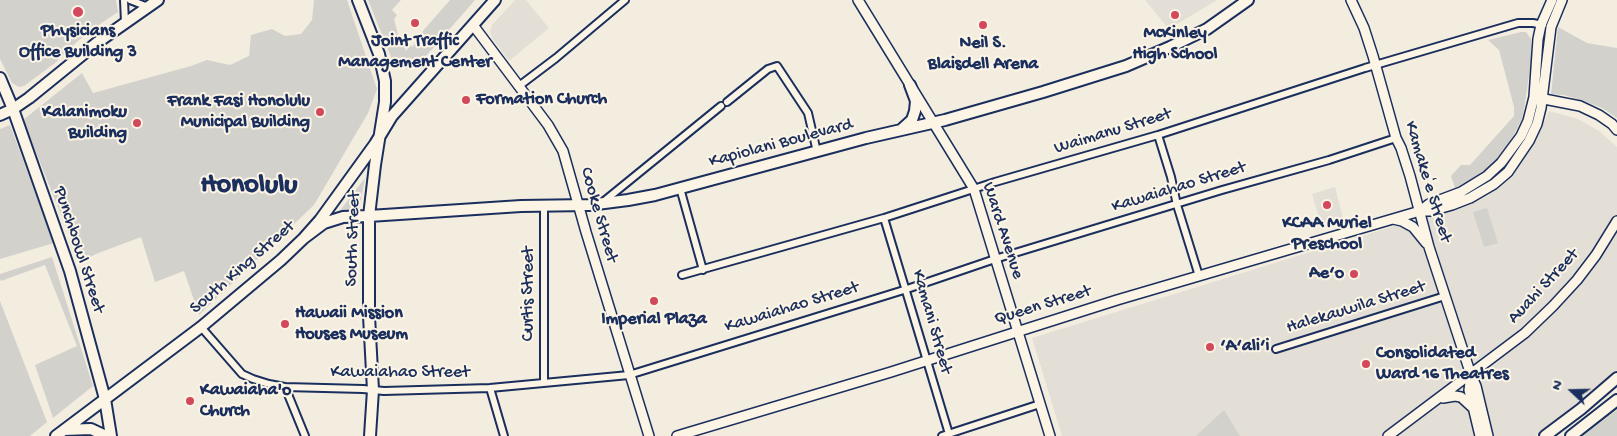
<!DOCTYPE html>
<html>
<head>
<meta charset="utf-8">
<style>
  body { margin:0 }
  #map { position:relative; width:1617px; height:436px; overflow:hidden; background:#f3ede0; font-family:"Gochi Hand",sans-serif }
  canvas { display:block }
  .north { position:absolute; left:1547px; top:366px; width:50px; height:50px; -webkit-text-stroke:4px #fcf5e5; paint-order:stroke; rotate:291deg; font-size:14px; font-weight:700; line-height:20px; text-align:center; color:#1b2f5e }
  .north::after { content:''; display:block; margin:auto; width:18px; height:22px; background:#1b2f5e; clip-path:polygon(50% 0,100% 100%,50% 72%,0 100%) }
</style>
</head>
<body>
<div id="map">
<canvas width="1617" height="436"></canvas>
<div class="north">N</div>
</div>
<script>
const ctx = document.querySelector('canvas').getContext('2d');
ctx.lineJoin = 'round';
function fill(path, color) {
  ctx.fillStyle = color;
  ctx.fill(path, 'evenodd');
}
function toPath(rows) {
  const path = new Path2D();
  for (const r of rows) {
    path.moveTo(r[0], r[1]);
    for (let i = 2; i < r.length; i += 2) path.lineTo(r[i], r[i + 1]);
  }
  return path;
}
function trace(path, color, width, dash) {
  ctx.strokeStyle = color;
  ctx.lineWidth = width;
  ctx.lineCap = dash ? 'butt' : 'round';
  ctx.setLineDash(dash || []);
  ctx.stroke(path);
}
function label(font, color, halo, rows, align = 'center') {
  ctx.font = font + ' "Gochi Hand",sans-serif';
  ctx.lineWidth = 4;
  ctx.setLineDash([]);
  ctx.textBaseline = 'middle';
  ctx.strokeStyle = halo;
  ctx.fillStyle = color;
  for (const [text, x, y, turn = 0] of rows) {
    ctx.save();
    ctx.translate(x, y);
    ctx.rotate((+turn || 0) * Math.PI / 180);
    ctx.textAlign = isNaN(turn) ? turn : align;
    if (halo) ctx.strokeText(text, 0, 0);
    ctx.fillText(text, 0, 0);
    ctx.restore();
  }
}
fill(toPath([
  [515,0,526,0,549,28,509,61,492,38,490,32,492,25],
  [1145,0,1217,0,1169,29],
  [1549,111,1578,119,1599,131,1617,147,1617,370,1585,400,1535,436,1062,436,1032,338,1404,223,1464,207,1488,196,1510,174,1529,151,1543,125],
  [1335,187,1343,218,1321,225,1312,194]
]), '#e3dfd6');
fill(toPath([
  [0,0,116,0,118,12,100,24,79,40,55,63,24,86,19,87,12,83,0,59],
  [314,0,347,0,377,89,368,113,314,205,199,315,184,271,155,282,141,237,96,254,80,262,23,120,82,73,93,93,191,66,207,60,230,65,249,56,251,35,272,29,285,36,301,34,312,20],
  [368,0,401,0,392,10,397,15,394,19,399,38,403,42,406,51,410,45,412,47,423,33,422,32,450,0,475,0,420,63,407,69,398,66,393,62],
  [1558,27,1587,43,1617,48,1617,118,1602,108,1584,101,1564,95,1551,94],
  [1521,32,1526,32,1531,39,1531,61,1525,103,1522,119,1509,144,1494,162,1474,179,1455,188,1451,176,1461,165,1470,165,1514,116,1514,107,1499,50,1488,40],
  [10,125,54,243,0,259,0,129],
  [365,178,359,211,339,214,339,212],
  [1487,208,1498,243,1484,247,1473,212],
  [52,257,93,386,53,418,35,365,77,346,45,265,1,281,0,279,0,274],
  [0,301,47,422,30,436,0,436],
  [1224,410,1240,436,1196,436],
  [1617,410,1617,436,1582,436]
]), '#d3d1cc');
const street = toPath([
  [124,0,125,22],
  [130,0,148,7],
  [519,86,556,58,625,0],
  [727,102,768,69,777,66,808,113,817,152],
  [1158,135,1171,177,1177,205,1199,276],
  [680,188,703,270],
  [603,202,721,106],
  [544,206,544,383],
  [884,218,949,434],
  [682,275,884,218,995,182,1158,135,1365,68,1518,23,1533,23,1543,25],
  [201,327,242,374,253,379,269,384,285,387,363,389,384,391,490,388,629,375,907,289,995,259,1222,190,1329,160,1396,138],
  [1276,349,1445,296],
  [285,387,305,436],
  [490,388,504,436],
  [942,436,1040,404]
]);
const secondary = toPath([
  [858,0,974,189,1050,436],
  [1351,0,1364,28,1373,56,1396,138,1401,148,1410,176,1429,247,1471,375,1476,386,1488,436],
  [473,25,548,125,563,151,586,232,649,436],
  [1539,98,1580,106,1599,115,1612,124,1617,130],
  [1420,211,1429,204,1461,192,1487,176,1501,163,1521,136,1528,121,1534,97,1538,39,1541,25,1552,0],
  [1393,219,1402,221,1413,227,1426,243],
  [1471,375,1469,390,1480,436],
  [1443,398,1455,396,1461,397,1473,408],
  [677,436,891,372,1117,300,1420,211,1431,211,1452,205,1470,198,1494,184,1508,172,1529,141,1537,124,1541,108,1551,27,1562,0],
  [1388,436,1525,333,1553,306,1577,280,1596,255,1617,221]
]);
const primary = toPath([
  [358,0,379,54,385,81,385,102,375,165,369,216,369,316,373,390,370,436],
  [0,78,13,109,70,271,105,399,111,436],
  [0,115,13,109,29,98,98,42,158,0],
  [902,129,912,120,915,111,916,101,910,85],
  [304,238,324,223,343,217,369,216,521,206,589,205,628,200,655,195,866,138,945,120,1043,92,1126,66,1170,47,1207,29,1248,0],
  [64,430,91,429,106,436],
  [56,436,201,327,281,260,304,238,320,220,375,144,392,116,495,0],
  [1545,436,1581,409,1617,378],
  [1571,436,1617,400]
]);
trace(street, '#1b2f5e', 10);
trace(secondary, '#1b2f5e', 12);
trace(primary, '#1b2f5e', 14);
trace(street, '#fcf5e5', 6);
trace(secondary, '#fcf5e5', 9);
trace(primary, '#fcf5e5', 10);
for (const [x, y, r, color] of [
  [78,12,6,"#d1495b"],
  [1175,15,5,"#d1495b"],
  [415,23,5,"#d1495b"],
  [983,25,5,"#d1495b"],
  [466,100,5,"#d1495b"],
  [320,112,5,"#d1495b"],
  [137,123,5,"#d1495b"],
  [1327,205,5,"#d1495b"],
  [1354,274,5,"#d1495b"],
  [654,301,5,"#d1495b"],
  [285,324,5,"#d1495b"],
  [1210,347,5,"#d1495b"],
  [1366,364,5,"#d1495b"],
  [190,401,5,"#d1495b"]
]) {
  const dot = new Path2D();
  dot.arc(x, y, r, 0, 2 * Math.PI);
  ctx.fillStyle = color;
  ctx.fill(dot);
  trace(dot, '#fcf5e5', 2);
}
label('bold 18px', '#1b2f5e', '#fcf5e5', [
  ["Physicians",78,32],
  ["Office Building 3",78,53],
  ["McKinley",1175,34],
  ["High School",1175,55],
  ["Joint Traffic",415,42],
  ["Management Center",415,63],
  ["Neil S.",983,44],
  ["Blaisdell Arena",983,65],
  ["Formation Church",476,100,"left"],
  ["Frank Fasi Honolulu",310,102,"right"],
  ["Municipal Building",310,123,"right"],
  ["Kalanimoku",127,113,"right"],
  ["Building",127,134,"right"],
  ["KCAA Muriel",1327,224],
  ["Preschool",1327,245],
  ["Ae‘o",1344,274,"right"],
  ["Hawaii Mission",295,314,"left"],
  ["Houses Museum",295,335,"left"],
  ["Imperial Plaza",654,320],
  ["‘A‘ali‘i",1220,347,"left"],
  ["Consolidated",1376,354,"left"],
  ["Ward 16 Theatres",1376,375,"left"],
  ["Kawaiaha'o",200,391,"left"],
  ["Church",200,412,"left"]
]);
label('18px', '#1b2f5e', '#fcf5e5', [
  ["Waimanu Street",1113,132,-17],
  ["Kapiolani Boulevard",781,144,-15],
  ["Kamakeʻe Street",1427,182,73],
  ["Kawaiahao Street",1179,188,-17],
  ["Cooke Street",598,215,74],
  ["Ward Avenue",1002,231,72],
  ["South Street",354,239,-88],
  ["Punchbowl Street",78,250,72],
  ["South King Street",243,268,-41],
  ["Auahi Street",1544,287,-47],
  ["Curtis Street",529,294,-90],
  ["Queen Street",1043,306,-17],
  ["Kawaiahao Street",792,308,-17],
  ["Halekauwila Street",1356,308,-17],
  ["Kamani Street",931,322,74],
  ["Kawaiahao Street",400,373]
]);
label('bold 28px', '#1b2f5e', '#fcf5e5', [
  ["Honolulu",249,187]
]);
</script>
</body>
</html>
